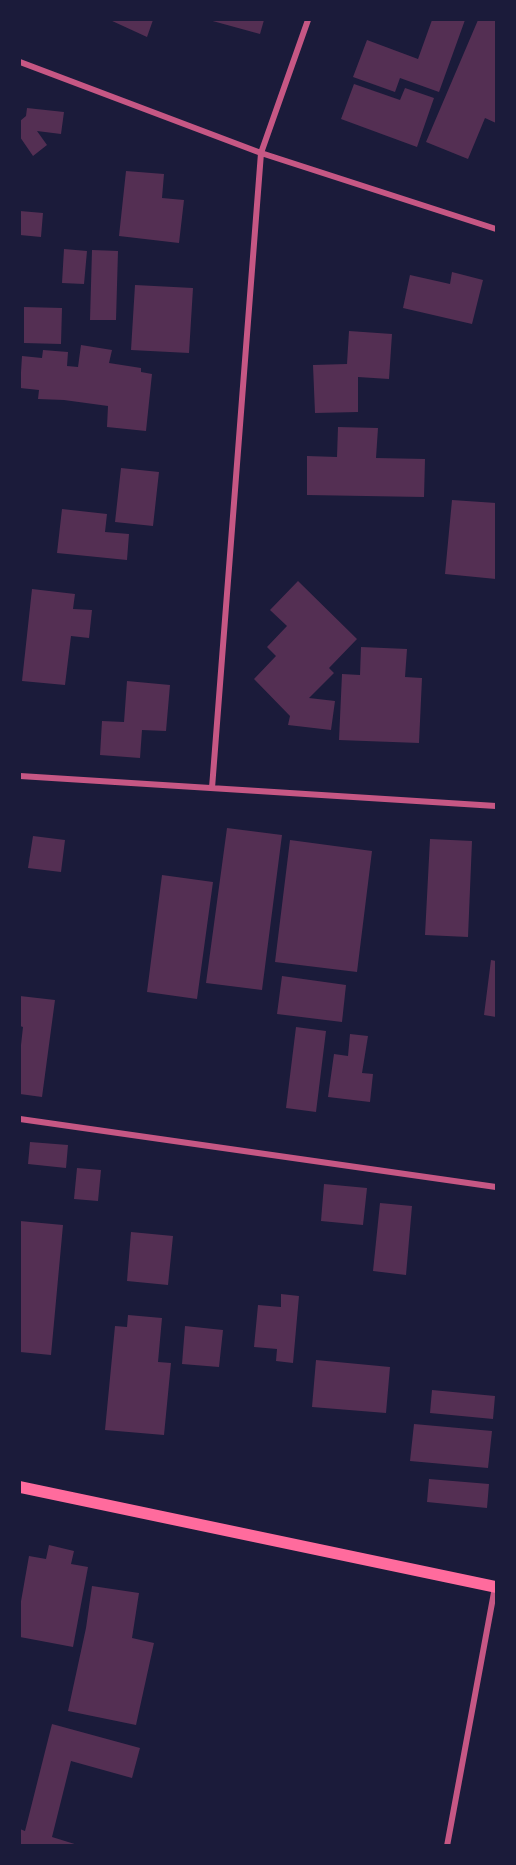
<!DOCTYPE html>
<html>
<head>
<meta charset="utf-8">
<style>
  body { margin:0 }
  #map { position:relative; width:516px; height:1865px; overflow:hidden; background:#1b1b3a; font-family:"Alegreya Sans",sans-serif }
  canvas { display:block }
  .frame { position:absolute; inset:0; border:21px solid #1b1b3a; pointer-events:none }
</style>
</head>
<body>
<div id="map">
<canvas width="516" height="1865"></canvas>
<div class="frame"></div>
</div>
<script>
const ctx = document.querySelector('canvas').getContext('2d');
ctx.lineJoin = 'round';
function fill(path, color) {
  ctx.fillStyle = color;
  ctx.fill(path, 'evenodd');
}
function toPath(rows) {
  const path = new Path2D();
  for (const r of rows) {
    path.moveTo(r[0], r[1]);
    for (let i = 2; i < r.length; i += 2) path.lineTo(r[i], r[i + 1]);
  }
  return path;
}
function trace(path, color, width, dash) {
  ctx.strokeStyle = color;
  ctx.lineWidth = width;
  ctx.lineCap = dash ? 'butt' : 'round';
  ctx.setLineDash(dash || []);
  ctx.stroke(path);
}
fill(toPath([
  [110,20,153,20,147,37],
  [209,20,264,20,260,34],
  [432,20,465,20,439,92,400,78,395,92,353,77,367,40,418,59],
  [478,20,496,20,496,123,485,118,468,159,426,142],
  [354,84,400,100,405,88,434,98,417,147,341,119],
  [27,108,64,112,61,134,37,131,47,145,33,156,20,137,20,121,26,116],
  [126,171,164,174,162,198,184,200,179,243,119,236],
  [20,211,43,213,41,237,20,235],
  [64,249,87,251,84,284,62,283],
  [92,250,118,251,116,320,90,320],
  [452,272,483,280,472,324,403,308,410,275,450,284],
  [135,285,193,288,189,353,131,350],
  [24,307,62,308,61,344,24,343],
  [349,331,392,334,389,379,358,377,358,412,315,413,313,365,347,364],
  [81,345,112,350,109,363,141,368,141,372,152,374,146,431,107,427,108,406,64,400,38,399,39,390,20,388,22,356,42,358,43,350,68,352,67,366,78,367],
  [338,427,378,428,376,458,425,459,424,497,307,495,307,456,337,457],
  [121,468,159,472,153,526,115,522],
  [452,500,496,503,496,579,445,574],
  [62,509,107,514,105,532,129,534,127,560,57,553],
  [298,581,357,639,329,668,334,673,309,698,335,701,331,730,288,725,290,716,254,679,276,656,267,647,287,626,270,610],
  [32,589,75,594,73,609,92,610,89,638,71,636,65,685,22,681],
  [361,647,407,649,405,677,422,678,419,743,339,740,342,674,360,675],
  [127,681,170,685,166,731,142,730,140,758,100,755,102,721,124,722],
  [227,828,282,835,262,990,206,983],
  [33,836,65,840,61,872,28,868],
  [430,839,472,841,468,937,425,935],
  [290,840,372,851,357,972,275,962],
  [162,875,213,882,197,999,147,992],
  [491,960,496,961,496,1017,484,1015],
  [282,976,346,985,342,1022,277,1014],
  [20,996,55,1000,42,1097,20,1094,20,1054,23,1027,20,1026],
  [296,1027,326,1031,316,1112,286,1108],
  [350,1034,368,1036,362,1073,373,1074,370,1102,328,1097,334,1054,348,1056],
  [30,1142,68,1145,66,1168,28,1164],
  [77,1168,101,1170,98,1201,74,1199],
  [324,1184,367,1188,363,1225,321,1221],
  [380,1203,412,1206,406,1275,373,1271],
  [20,1221,63,1225,51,1355,20,1352],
  [131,1232,173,1236,168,1285,127,1281],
  [281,1294,299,1296,293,1363,276,1361,277,1349,254,1347,258,1305,281,1307],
  [128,1315,162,1318,158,1362,171,1363,164,1435,105,1430,115,1326,127,1327],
  [185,1326,223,1330,219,1367,182,1364],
  [316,1360,390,1367,386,1413,312,1407],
  [432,1390,495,1396,493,1419,430,1413],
  [414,1424,492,1431,488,1468,410,1461],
  [429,1479,489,1484,487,1508,427,1502],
  [49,1545,74,1551,71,1564,88,1567,73,1647,20,1637,20,1607,29,1556,46,1559],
  [92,1586,139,1593,132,1638,154,1643,136,1725,68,1711,86,1628],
  [52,1724,140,1748,132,1778,71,1761,52,1837,81,1846,20,1846,20,1829,25,1831]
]), '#542f53');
trace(toPath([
  [20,62,261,153,496,229],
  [20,776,496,806],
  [212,788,261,153,308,20],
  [20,1119,496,1187],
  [447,1846,495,1587]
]), '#c65784', 6);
trace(toPath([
  [20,1487,496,1587]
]), '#ff6b9d', 12);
</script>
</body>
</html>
